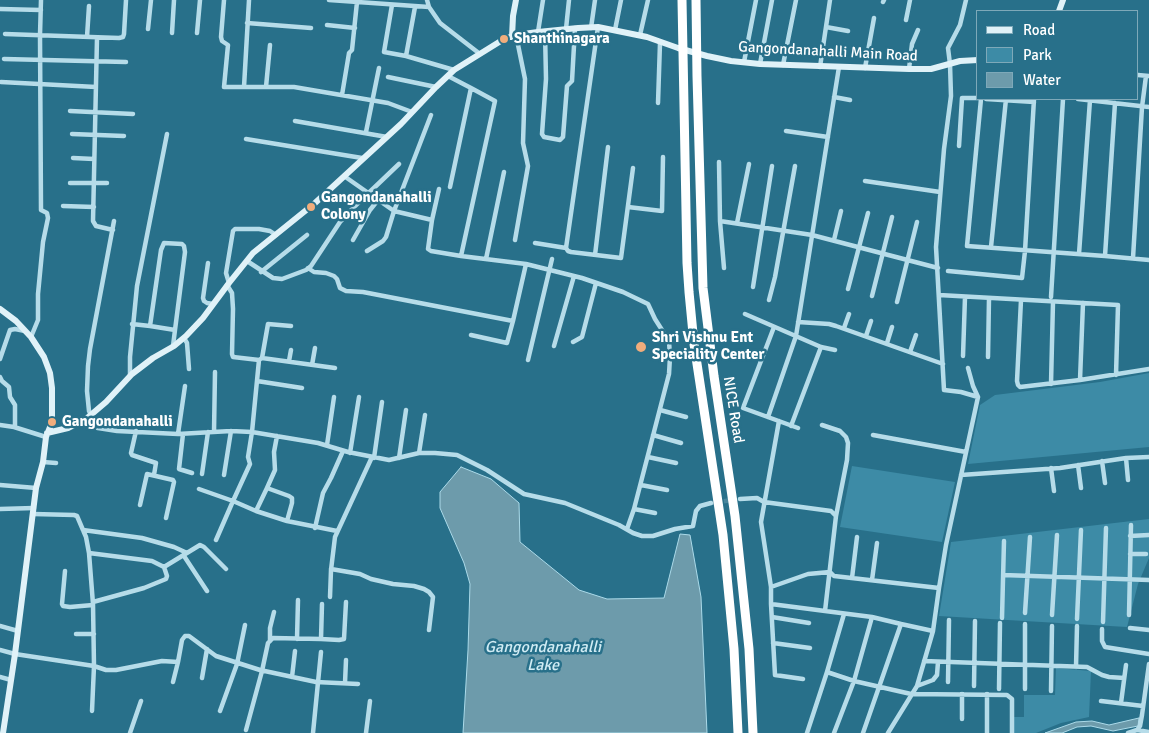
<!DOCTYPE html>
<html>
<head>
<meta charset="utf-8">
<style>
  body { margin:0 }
  #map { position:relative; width:1149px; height:733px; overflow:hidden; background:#28708a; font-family:Signika,sans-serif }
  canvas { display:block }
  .legend { position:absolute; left:976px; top:10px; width:162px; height:90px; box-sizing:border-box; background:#28708a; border:1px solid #7ea9b9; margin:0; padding:6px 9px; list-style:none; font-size:15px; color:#fff }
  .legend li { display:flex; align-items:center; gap:10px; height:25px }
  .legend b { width:25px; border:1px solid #7ea9b9 }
</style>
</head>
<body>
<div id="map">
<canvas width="1149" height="733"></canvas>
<ul class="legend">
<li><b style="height:6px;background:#e0f2f8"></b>Road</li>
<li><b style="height:14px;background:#3d8ba6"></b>Park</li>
<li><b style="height:14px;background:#6d9bab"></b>Water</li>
</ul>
</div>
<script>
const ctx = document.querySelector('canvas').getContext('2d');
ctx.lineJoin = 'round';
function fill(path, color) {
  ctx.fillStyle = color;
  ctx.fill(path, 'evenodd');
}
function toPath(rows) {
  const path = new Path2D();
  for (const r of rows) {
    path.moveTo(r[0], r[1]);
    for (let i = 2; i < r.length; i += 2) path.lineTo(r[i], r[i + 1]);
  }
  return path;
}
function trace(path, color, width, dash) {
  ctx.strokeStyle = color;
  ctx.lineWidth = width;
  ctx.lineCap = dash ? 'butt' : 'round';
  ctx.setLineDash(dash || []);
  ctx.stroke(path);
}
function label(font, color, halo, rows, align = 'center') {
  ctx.font = font + ' Signika,sans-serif';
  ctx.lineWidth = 5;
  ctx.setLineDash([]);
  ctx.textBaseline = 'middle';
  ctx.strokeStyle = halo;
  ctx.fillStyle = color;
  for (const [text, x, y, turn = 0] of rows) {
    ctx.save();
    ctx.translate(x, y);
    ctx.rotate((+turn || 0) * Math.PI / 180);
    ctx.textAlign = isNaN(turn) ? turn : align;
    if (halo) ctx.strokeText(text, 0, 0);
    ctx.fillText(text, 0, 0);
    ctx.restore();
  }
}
fill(toPath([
  [1149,373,1149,447,968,464,980,405,995,395,1100,382],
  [852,466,955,482,942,542,840,527],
  [1149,519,1149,558,1138,584,1127,627,939,616,951,542],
  [1056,668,1091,671,1089,717,1061,723,1036,733,1013,733,1014,717,1024,717,1024,695,1055,695]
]), '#3d8ba6');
const water = toPath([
  [461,467,491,479,519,503,520,542,579,590,607,599,664,598,680,534,690,535,701,597,707,733,463,733,468,650,470,584,464,563,440,508,440,492,461,467],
  [1139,718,1138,726,1113,731,1091,726,1077,727,1062,733,1045,733,1076,722,1092,721,1109,725,1139,718]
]);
fill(water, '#6d9bab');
trace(water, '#abdae9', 1);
trace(toPath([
  [711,503,732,500]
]), '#48859c', 4.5, [4.5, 2]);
trace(toPath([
  [224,0,221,37,222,41,228,45,224,87,294,87,388,103,412,112],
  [329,0,429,7],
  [427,0,429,7,440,23,480,54],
  [883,2,884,0],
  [392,5,384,52,406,56,454,70],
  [0,9,41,10],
  [906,20,910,0],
  [247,23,311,28],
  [327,25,355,28],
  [598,27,566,248,568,251,571,252,621,258,633,168],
  [826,27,848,31],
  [591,28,595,0],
  [148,29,151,0],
  [566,29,569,0],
  [615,30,621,0],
  [545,31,546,79,542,134,544,137,560,140,563,137,567,86,572,81,575,28],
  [538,32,543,0],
  [172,33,174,0],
  [197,33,200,0],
  [5,34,119,38,123,37,124,34,126,0],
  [640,35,648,0],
  [87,37,89,6],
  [97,38,93,221,96,226,113,230],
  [406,56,415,7],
  [4,59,126,62],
  [744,62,756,0],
  [760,64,772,0],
  [783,65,796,0],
  [820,67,830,0],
  [865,68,874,18],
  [909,69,912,44,918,30],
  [1138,75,1149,76],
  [448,76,471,88,450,187],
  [388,77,436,87],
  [1,82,96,87],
  [244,87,249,0],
  [266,87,270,45],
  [471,88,495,101,461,256,526,264,582,278,623,292,648,304,655,319,669,341,670,357,669,374,634,509,655,513],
  [342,95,349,53,352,50,357,2],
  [834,97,850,100],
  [981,99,967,246,1105,256,1149,260],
  [986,99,1034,102],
  [1078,99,1149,107],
  [658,103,660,43],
  [70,111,133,114],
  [295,121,387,137],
  [786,131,828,137],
  [366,132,379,68],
  [72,134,124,136],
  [246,139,362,158],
  [959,146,962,98,978,98],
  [73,158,94,159],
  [719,162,720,221,724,268],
  [344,176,394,211,432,220,439,189],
  [865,181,940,192],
  [70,183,107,183],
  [63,206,94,207],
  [628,207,662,211,663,157],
  [432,220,428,249,431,251,461,256],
  [720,221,812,235,938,268],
  [737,223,749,164],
  [353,240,370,210,378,200],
  [515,240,528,166,523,143,525,79,516,35],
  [834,240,841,211],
  [535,243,566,248],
  [991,247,1006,99],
  [367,251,383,241,386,237,394,211,431,115],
  [1079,254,1090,100],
  [595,255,608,147],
  [1105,256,1115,103],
  [1133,258,1142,107,1146,76],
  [486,259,504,172],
  [247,261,273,278,282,279,306,270,311,266,340,222,355,206,399,164],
  [208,263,203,298,204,301,207,303,213,304],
  [308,268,314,272,326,273,334,276,337,279,340,288,346,291,363,292,513,321,526,264],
  [948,271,1022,278,1025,251,1034,99],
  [261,272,307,235],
  [229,283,226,273,233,231,235,229,259,229,270,231,276,235],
  [753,287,772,166],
  [848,289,868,213],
  [939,295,1118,305,1116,375],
  [872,296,892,217],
  [1051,297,1063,99],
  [769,300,775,277,795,166],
  [1021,300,1017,381,1018,385,1020,387,1080,380,1149,369],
  [897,302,917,222],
  [745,314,821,347,835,350],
  [798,322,829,324,836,326,943,364],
  [132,324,150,326],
  [774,327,743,408,798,428],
  [844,328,849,314],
  [471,335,507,343,513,321],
  [866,336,871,321],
  [31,337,38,320,38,294,43,242,48,218,47,213,41,210,40,35,41,0],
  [184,338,187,343,189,369],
  [573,342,582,337,596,283],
  [887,343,892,327],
  [173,346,175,330,185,252,184,246,182,244,164,243,161,250,150,326,175,330],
  [554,346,574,276],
  [910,352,916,335],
  [963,356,965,297],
  [988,357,989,298],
  [262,358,268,324,291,326],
  [0,359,10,330,15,329,25,331],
  [259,360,262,358,335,368],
  [528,360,552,259],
  [289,361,291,350],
  [312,365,315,348],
  [968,368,973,386,978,397],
  [130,376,130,357,137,286,167,134],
  [0,377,2,381,9,387,10,397,15,405,15,427],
  [1080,380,1083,303],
  [257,381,302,388],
  [1051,384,1053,302],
  [660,410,686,417],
  [91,415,89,411,87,391,88,366,90,349,114,221],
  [768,417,796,336,839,67],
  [779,421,761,522,771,587,808,574,830,572,834,576,939,588,946,545,978,397,961,392,944,390,936,247,944,149,951,96,950,64,948,48,960,25,966,0],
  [79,423,98,428,117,431,178,434,231,431,252,432,318,443,348,452,389,460,419,453,435,453,457,455,487,470,524,494,565,503,619,525,633,533,642,536,653,536,675,529,693,526,696,511,700,506,711,503],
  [0,425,14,427,46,437],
  [791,426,821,347],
  [136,431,131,453,132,455,156,463,154,475],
  [214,432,215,372],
  [178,434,185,386],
  [183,434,179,469,192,473],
  [653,435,681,443],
  [873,435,966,452],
  [327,445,334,397],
  [350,453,359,397],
  [419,453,425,415],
  [648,457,676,463],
  [374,458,382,402],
  [399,458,406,410],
  [1126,458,1128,480],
  [1102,461,1105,483],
  [43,462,56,463],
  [1078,465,1081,488],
  [1051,468,1054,491],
  [202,474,208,432],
  [224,475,231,431],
  [961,475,1060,468,1126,458,1149,457],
  [0,485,36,488],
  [641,485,667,490],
  [267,488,275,470,274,452,277,436],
  [199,489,233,501,250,464,248,457,252,432,259,360,233,357,232,354,233,309,232,293,227,285],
  [740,499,757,498,764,502,831,511,836,516],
  [140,505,147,474,173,480,174,482,166,518],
  [0,509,34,508],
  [256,511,267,488,289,496,292,498,292,503,287,521],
  [33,514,74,515,77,516,86,537,89,553,93,604,94,666,92,711],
  [315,528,323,493,331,478,343,451],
  [627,529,634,509],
  [83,530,142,538,174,547,187,553],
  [1130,536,1149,535],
  [216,540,233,501,256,511,287,521,337,531],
  [89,553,152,561,164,567,167,576,166,579,144,588,93,602],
  [1130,554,1146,554],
  [184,556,207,591],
  [164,567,200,545,204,547,226,569],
  [331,569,360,574,371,579,393,584,414,586,424,589,429,592,433,597,429,630],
  [65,571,62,604,63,606,70,607,93,605],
  [1003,575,1149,580],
  [852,578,857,537],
  [872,580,877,543],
  [771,587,771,604,825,611,836,516,847,460,848,443,846,437,840,431,822,425],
  [330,597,331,570,335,537,372,457],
  [771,604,775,675,803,679],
  [825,611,872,617,901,624],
  [1025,613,1030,537],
  [1052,615,1057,535],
  [1129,615,1131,525],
  [772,617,809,623],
  [872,617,854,681,911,694,1007,695,1012,699,1012,733],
  [1002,618,1004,541],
  [1077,619,1081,530],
  [1103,622,1106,528],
  [0,626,18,631],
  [1130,628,1149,630],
  [1102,629,1102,641,1105,647,1149,654],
  [76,634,94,634],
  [297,639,298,600],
  [321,639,339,640,344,639,346,602],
  [270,641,270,628,274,612],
  [773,643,810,648],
  [0,650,15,654,94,666,106,670,116,670,162,661,178,662,182,640,185,636,189,636,216,656,260,670,316,682,358,684],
  [924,661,1087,667,1102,675,1109,677,1124,678],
  [1076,667,1077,626],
  [0,677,11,680],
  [292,677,295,651],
  [202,678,207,649],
  [173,682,178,662],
  [948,682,949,620],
  [345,683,346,660],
  [917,686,933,680,937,675,938,662],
  [974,686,975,621],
  [999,689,1000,623],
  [1025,689,1025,624],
  [1051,691,1052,626],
  [962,694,962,719],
  [987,694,987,733],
  [1101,701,1143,706],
  [1121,703,1126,665],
  [220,711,237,664,245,625],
  [246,730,262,671,268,643,273,638,321,639,322,604],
  [1137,730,1140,726,1142,715,1149,664],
  [130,733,141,701],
  [313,733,321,652],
  [366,733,370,701],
  [807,733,827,672],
  [834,733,854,681,827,672,844,614],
  [863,733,901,624,933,631],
  [888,733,917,686,933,631,939,588],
  [1128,733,1137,730,1149,732]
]), '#b6dce9', 4.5);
trace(toPath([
  [1059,11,1063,0],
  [512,37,513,16,516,0],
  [0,309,16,321,31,337,44,357,50,373,52,388,52,422,46,437,43,462,36,488,15,654,3,733],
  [47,433,68,428,86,419,106,402,132,374,153,358,174,346,186,336,203,318,229,283,253,253,315,203,401,124,436,87,454,70,504,39,516,35,538,32,578,28,598,27,647,37,678,48,707,56,731,61,760,64,909,69,931,69,960,61,978,60]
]), '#e0f2f8', 6);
trace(toPath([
  [682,0,687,263,689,292,694,344,723,535,734,649,738,733],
  [696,0,697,76,703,288,714,376,735,516,749,649,753,733]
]), '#fff', 9);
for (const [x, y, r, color] of [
  [504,39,5,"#f1ad7c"],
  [311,207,5,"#f1ad7c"],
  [641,347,6,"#f1ad7c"],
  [52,422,5,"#f1ad7c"]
]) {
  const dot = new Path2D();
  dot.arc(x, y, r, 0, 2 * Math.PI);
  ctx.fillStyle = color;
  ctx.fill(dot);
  trace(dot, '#28708a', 2);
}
label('bold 15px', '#fff', '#28708a', [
  ["Shanthinagara",514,39],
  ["Gangondanahalli",321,198],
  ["Colony",321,215],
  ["Shri Vishnu Ent",652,338],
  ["Speciality Center",652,355],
  ["Gangondanahalli",62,422]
], 'left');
label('15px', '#fff', '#28708a', [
  ["Gangondanahalli Main Road",828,52,3],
  ["NICE Road",733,410,81]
]);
label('italic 16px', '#d1ecf4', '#28708a', [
  ["Gangondanahalli",543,648],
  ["Lake",543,666]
]);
</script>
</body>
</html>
